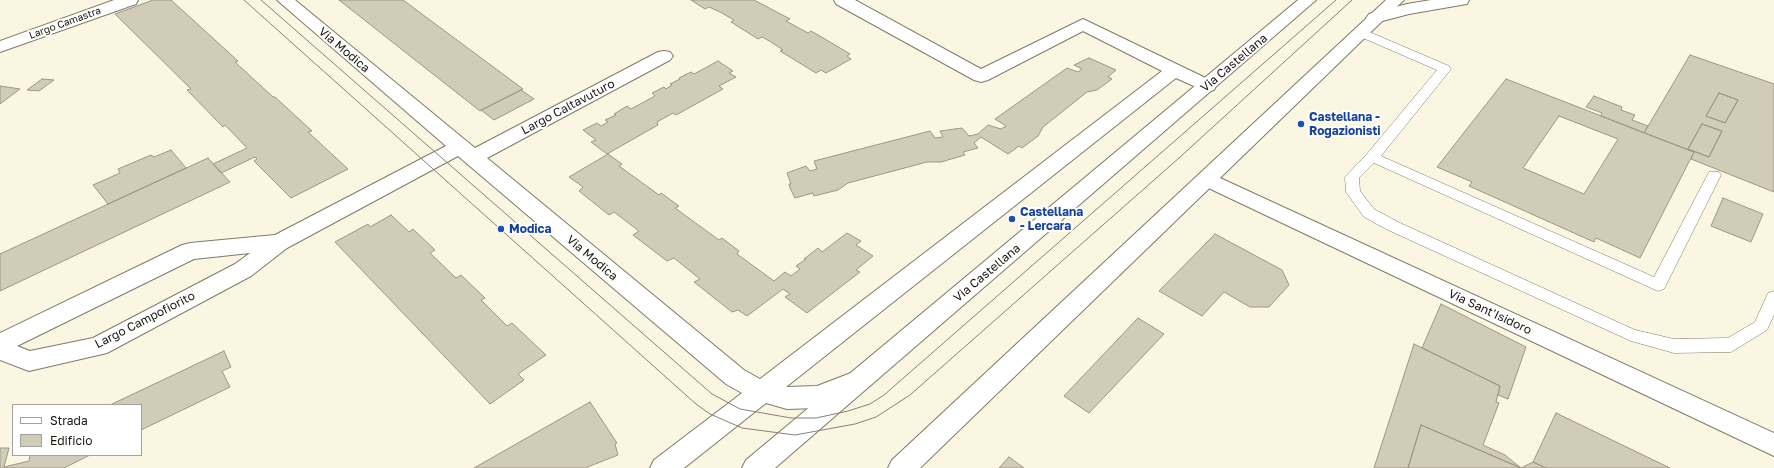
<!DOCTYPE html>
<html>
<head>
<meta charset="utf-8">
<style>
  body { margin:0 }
  #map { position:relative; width:1774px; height:468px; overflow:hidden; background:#fbf6e1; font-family:"Golos Text",sans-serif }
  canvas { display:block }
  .legend { position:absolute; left:12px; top:404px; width:130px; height:52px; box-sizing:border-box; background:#fff; border:1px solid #a3a29f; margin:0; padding:5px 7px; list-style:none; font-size:12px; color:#191710 }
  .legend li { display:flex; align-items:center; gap:8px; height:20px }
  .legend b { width:20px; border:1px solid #a3a29f }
</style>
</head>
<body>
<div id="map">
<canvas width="1774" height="468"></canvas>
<ul class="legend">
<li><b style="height:5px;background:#fff"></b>Strada</li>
<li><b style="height:11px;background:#d1ccb7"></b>Edificio</li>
</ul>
</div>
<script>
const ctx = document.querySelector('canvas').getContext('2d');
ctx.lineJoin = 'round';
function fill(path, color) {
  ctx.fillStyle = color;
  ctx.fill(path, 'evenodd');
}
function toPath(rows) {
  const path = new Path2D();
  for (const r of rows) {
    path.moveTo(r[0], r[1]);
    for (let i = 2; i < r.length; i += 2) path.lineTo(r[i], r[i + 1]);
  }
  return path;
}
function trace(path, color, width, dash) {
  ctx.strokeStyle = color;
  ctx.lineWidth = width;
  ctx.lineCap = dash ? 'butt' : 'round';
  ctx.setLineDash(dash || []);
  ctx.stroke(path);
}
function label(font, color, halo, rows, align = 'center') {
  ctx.font = font + ' "Golos Text",sans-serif';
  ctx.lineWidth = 4;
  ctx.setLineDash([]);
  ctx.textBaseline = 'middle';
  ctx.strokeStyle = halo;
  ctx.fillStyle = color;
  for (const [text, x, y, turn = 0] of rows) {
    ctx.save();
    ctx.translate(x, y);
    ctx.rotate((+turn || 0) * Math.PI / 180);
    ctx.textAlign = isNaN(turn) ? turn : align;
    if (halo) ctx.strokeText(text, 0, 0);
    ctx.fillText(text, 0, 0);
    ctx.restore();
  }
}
const building = toPath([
  [153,0,171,0,238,61,235,62,273,97,275,97,312,131,308,132,348,169,291,198,254,161,257,159,255,157,221,173,213,164,247,148,225,125,223,127,187,90,191,89,115,14,153,0],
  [339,0,403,0,523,89,480,111,339,0],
  [691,0,754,0,790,19,786,21,808,33,811,31,825,39,850,54,847,56,851,59,826,73,821,70,816,73,780,51,783,50,771,42,762,37,758,39,731,22,734,20,720,12,709,7,705,9,691,0],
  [1690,55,1774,84,1774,192,1691,159,1694,152,1644,133,1690,55],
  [1719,93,1738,100,1725,123,1706,116,1719,93],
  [1702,124,1722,131,1709,157,1688,149,1702,124],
  [1089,58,1116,70,1108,77,1112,79,1097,90,1087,92,1043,127,1038,136,1022,148,1019,146,1008,154,981,137,974,143,978,148,963,152,965,155,941,162,927,162,848,183,838,190,814,196,813,193,795,198,790,188,789,184,791,184,787,173,806,166,810,171,817,169,814,161,930,131,935,138,943,137,940,131,962,128,969,136,978,134,988,125,1001,129,1006,126,995,119,1067,68,1078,72,1082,69,1074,65,1089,58],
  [718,61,733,71,729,73,736,77,719,86,723,89,676,115,673,113,657,122,658,125,607,154,591,142,596,140,583,130,597,123,601,126,608,122,605,120,616,115,614,114,627,106,631,109,655,96,652,93,664,87,666,89,672,85,670,84,680,79,679,78,691,72,694,74,718,61],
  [42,79,54,80,39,91,27,90,42,79],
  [1506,79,1694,152,1640,258,1596,238,1594,242,1469,186,1472,182,1437,167,1506,79],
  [1559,116,1618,139,1584,194,1523,168,1559,116],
  [0,86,20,89,0,104,0,86],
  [521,90,534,99,494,120,481,110,521,90],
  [1719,93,1738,100,1725,123,1706,116,1719,93],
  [1594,96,1622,107,1621,110,1635,115,1632,120,1648,126,1644,133,1601,116,1602,113,1586,107,1594,96],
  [1702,124,1722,131,1709,157,1688,149,1702,124],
  [171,150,186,168,108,204,93,185,120,173,118,169,151,155,154,157,171,150],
  [608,154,622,164,619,166,659,195,661,193,679,206,675,208,719,240,722,238,739,251,737,254,774,281,785,272,791,276,800,269,796,266,806,259,804,259,818,248,822,252,847,233,861,241,856,245,873,256,856,270,860,272,807,313,785,297,790,294,783,289,747,316,738,310,732,312,694,282,700,279,674,258,667,261,633,235,639,231,614,212,609,215,579,191,583,187,569,177,608,154],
  [208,158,230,182,0,291,0,254,208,158],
  [1723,198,1763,214,1751,242,1711,226,1723,198],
  [391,215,409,232,413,229,435,250,430,253,456,278,461,275,485,298,481,300,507,326,512,323,546,355,518,374,524,380,490,404,335,242,368,224,370,227,391,215],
  [1215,234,1282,270,1289,285,1269,307,1250,307,1224,292,1202,316,1159,291,1215,234],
  [1441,304,1526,347,1508,399,1498,395,1500,386,1422,348,1441,304],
  [1138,318,1164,334,1089,413,1064,396,1138,318],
  [1414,344,1500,386,1496,402,1499,403,1483,445,1505,455,1521,468,1421,425,1408,468,1374,468,1414,344],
  [224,351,231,367,222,371,230,387,141,430,141,405,110,405,224,351],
  [590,402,617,443,615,444,618,455,585,468,474,468,590,402],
  [1556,413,1670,468,1546,468,1533,462,1556,413],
  [1421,425,1521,468,1533,462,1546,468,1408,468,1421,425],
  [0,448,9,448,4,467,29,461,30,455,90,455,64,468,0,468,0,448],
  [1009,457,1024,468,999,468,1009,457]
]);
fill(building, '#d1ccb7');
trace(building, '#9c9784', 1);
const service = toPath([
  [1360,28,1449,66,1451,69,1381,156,1654,277,1709,172,1719,172,1721,175,1664,289,1658,291,1374,163,1359,178,1360,191,1374,209,1398,222,1635,330,1674,339,1728,338,1755,322,1768,293,1774,291,1774,315,1767,330,1731,352,1674,353,1631,341,1388,230,1364,217,1346,192,1345,177,1367,154,1437,70,1356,35,1354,32,1360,28]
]);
const minor = toPath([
  [114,0,138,0,136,4,0,52,0,41,114,0],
  [277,0,295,0,475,148,658,52,664,51,670,52,673,56,670,60,487,158,744,370,760,379,1162,71,1083,31,988,80,981,82,974,80,836,4,834,0,855,0,981,69,1083,19,1214,82,1216,86,1214,90,1207,92,1176,78,786,387,817,386,851,373,860,376,864,383,860,390,844,399,817,408,787,409,766,403,684,468,650,468,654,460,742,393,726,384,458,156,287,248,251,276,107,353,29,371,0,360,0,333,182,245,190,243,275,235,446,146,277,0],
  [250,253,235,264,93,338,30,351,17,346,194,259,250,253],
  [1207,172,1774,433,1774,456,1200,184,1197,179,1200,174,1207,172]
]);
const tertiary = toPath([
  [1431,0,1469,0,1467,4,1461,5,1409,14,1375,23,1369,22,1366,18,1369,14,1407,4,1431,0]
]);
const secondary = toPath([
  [1298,0,1316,0,775,468,742,468,746,460,1298,0],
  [1386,0,1404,0,920,468,888,468,892,460,1386,0]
]);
trace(service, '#7f7a67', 1);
trace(minor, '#7f7a67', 2);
trace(tertiary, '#7f7a67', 2);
trace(secondary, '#7f7a67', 2);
fill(service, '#fff');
fill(minor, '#fff');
fill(tertiary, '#fff');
fill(secondary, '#fff');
trace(toPath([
  [244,0,696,404,710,414,742,428,795,435,855,424,876,417,910,395,1179,158,1352,0],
  [261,0,712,394,740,409,791,418,816,418,848,411,870,404,884,395,1336,0]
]), '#868275', 1);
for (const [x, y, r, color] of [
  [1301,124,4,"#1a4fb4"],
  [1012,219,4,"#1a4fb4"],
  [501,229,4,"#1a4fb4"]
]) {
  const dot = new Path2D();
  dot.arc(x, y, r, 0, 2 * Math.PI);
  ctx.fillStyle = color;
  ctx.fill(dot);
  trace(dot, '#fff', 1.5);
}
label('10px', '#191710', '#fff', [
  ["Largo Camastra",65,23,-20]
]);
label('12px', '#191710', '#fff', [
  ["Via Modica",344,50,40],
  ["Via Castellana",1234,63,-40],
  ["Largo Caltavuturo",568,107,-28],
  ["Via Modica",592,258,40],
  ["Via Castellana",987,273,-40],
  ["Via Sant'Isidoro",1490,312,25],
  ["Largo Campofiorito",145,320,-27]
]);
label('bold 12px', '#164399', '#fff', [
  ["Castellana -",1309,117],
  ["Rogazionisti",1309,131],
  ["Castellana",1020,212],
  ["- Lercara",1020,226],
  ["Modica",509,229]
], 'left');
</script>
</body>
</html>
